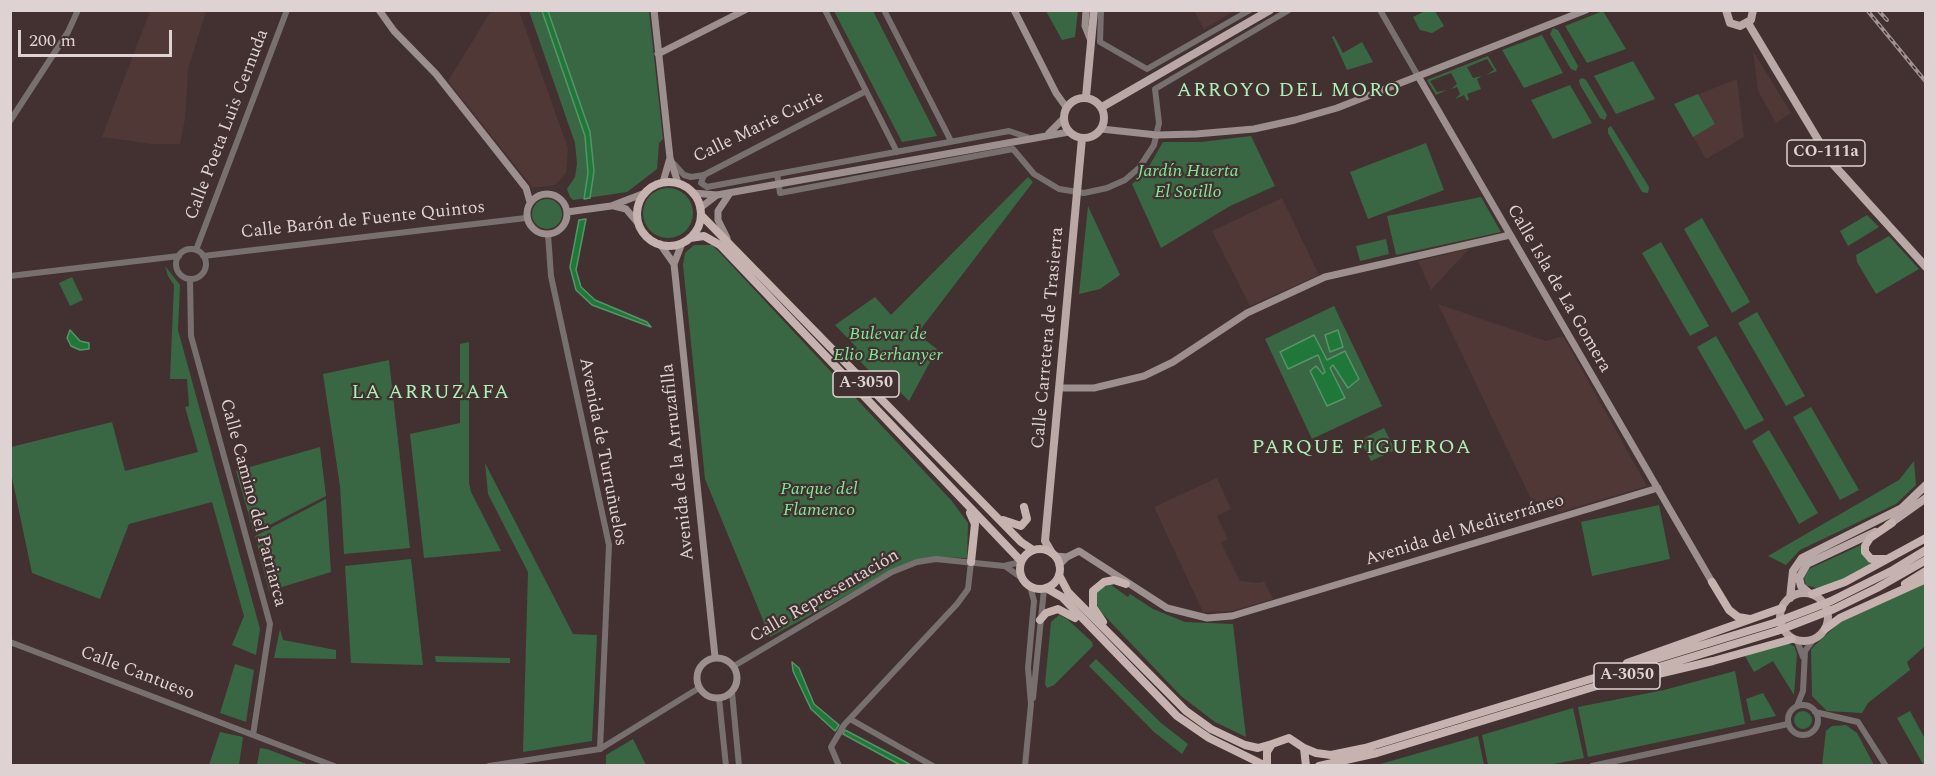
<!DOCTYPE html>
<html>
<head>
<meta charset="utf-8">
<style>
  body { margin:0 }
  #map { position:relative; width:1936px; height:776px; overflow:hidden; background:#423130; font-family:Spectral,serif }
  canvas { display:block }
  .frame { position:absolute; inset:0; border:12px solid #ded3d2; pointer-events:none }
  .scale { position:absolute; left:18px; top:30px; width:154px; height:27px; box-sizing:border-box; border:3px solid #ded3d2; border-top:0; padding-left:8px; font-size:18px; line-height:21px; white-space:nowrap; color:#ded3d2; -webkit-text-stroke:4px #423130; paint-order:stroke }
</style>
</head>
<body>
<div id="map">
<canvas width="1936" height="776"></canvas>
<div class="frame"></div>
<div class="scale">200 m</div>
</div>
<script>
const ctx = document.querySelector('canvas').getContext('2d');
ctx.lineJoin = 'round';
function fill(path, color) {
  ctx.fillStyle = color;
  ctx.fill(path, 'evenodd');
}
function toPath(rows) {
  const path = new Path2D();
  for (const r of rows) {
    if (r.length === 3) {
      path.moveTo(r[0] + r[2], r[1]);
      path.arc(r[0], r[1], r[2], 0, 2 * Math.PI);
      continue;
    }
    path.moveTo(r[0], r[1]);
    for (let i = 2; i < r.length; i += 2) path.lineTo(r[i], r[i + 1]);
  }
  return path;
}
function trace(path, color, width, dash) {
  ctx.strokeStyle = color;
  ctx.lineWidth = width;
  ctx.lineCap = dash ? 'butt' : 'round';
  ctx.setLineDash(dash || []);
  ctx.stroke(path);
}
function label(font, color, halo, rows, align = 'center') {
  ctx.font = font + ' Spectral,serif';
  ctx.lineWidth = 4.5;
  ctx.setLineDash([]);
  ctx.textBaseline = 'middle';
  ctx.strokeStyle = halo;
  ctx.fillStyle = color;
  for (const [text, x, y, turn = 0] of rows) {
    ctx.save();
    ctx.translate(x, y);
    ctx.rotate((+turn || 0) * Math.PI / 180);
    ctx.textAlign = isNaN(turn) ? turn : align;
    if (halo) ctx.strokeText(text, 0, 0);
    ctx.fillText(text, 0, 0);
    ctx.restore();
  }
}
fill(toPath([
  [150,11,206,11,188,69,185,119,180,144,152,144,102,137],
  [491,11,519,11,568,148,566,173,555,185,533,188,448,81],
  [1194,11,1235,11,1204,29],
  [1753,51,1791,113,1776,123,1758,91],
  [1737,79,1744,137,1706,159,1674,104],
  [1282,198,1319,275,1250,306,1212,231],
  [1469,249,1431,290,1418,261],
  [1438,304,1546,341,1563,336,1647,486,1560,512,1545,501,1532,501],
  [1217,478,1231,509,1217,516,1228,539,1221,543,1240,581,1259,583,1264,581,1273,599,1232,611,1203,612,1154,507]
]), '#503836');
fill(toPath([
  [529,11,649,11,663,139,659,143,657,169,627,192,573,200,570,197,567,189,575,177,577,164,575,143],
  [834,11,873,11,937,136,902,142],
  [1046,11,1078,11,1075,37,1062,40],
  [1425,11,1435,11,1444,26,1432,33,1420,30,1413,17],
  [1603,11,1626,49,1587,63,1565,26],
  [1553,28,1558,30,1578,66,1576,71,1571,69,1550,34],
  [1542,35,1563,73,1524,88,1502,50],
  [1334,36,1343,53,1362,42,1373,62,1347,70,1332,37],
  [1488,56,1497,71,1486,75,1494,70,1487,59,1467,67,1473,78,1482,76,1477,79,1481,89,1467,94,1469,99,1467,101,1464,95,1455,99,1460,94,1457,87,1451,89,1457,84,1451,73,1430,81,1437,92,1447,90,1436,95,1427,80],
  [1633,61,1655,99,1616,114,1594,76],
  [1582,78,1586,80,1607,115,1605,120,1600,118,1580,85,1579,80],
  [1570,85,1592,123,1553,139,1531,100],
  [1698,94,1715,124,1693,137,1674,104],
  [1611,126,1649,187,1648,193,1642,192,1608,133,1608,128],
  [1251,136,1275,186,1230,206,1161,248,1132,184,1145,173,1163,142,1201,142],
  [1426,143,1444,190,1368,219,1350,172],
  [1028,177,1033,182,917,334,937,349,909,401,893,385,888,390,852,353,857,348,835,325,875,297,891,315],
  [668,213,25],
  [1481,197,1501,232,1396,255,1387,216],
  [547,214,15],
  [1088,206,1120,275,1100,289,1079,294],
  [1867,215,1879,227,1848,246,1840,231],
  [1702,218,1750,302,1732,313,1684,229],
  [1889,236,1919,269,1876,294,1857,262,1856,255],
  [1386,239,1389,254,1360,261,1356,246],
  [1661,242,1709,326,1690,336,1642,253],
  [694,245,712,245,721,254,951,500,968,523,967,558,932,557,862,587,770,637,705,479,683,265,685,253],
  [165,266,180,285,178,330,260,629,256,655,232,645,244,616,212,502,129,524,100,599,32,573,11,473,11,447,112,422,125,471,198,452,185,407,189,406,187,379,170,379,174,285,168,276],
  [72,277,83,300,70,306,59,283],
  [1334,306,1382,406,1312,439,1265,339],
  [1757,312,1805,396,1786,406,1738,323],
  [1716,336,1764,420,1745,430,1697,347],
  [469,342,469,483,471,492,501,551,424,558,410,434,460,423,460,344],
  [389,360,410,548,344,554,340,486,323,374],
  [1811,407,1859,490,1840,500,1793,417],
  [1384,428,1395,450,1371,461,1360,440],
  [1769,430,1818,513,1799,524,1752,441],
  [320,447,326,496,254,533,236,471],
  [1914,461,1916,485,1896,504,1800,550,1786,565,1768,556,1899,480],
  [485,463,573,634,597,635,592,741,523,752,528,572,488,494],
  [326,499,331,572,269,591,255,536],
  [1659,505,1670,559,1592,576,1581,522],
  [1861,545,1864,557,1871,564,1830,586,1816,588,1806,585,1804,578,1809,569],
  [411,559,423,665,351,663,345,566],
  [1925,583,1925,646,1907,662,1910,670,1868,703,1862,713,1827,711,1812,696,1811,650,1814,646,1839,623],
  [1111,585,1128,597,1130,594,1153,609,1185,622,1233,624,1246,737,1215,722,1181,696,1102,613,1097,605,1096,593,1103,587],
  [1059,615,1067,619,1092,642,1093,646,1054,685,1047,688,1045,684,1051,622],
  [280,629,283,640,336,650,336,659,274,658],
  [1786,643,1794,646,1797,654,1794,695,1773,661,1754,672,1745,656],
  [435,656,510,658,510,663,436,662],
  [1096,659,1161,723,1188,744,1182,754,1154,732,1089,666],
  [235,664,254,670,246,722,220,713],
  [1735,671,1745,724,1588,757,1578,707,1664,690],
  [1763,693,1776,716,1751,721,1746,699],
  [1573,708,1584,758,1549,765,1488,765,1482,735],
  [1910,711,1925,739,1925,765,1920,765,1923,764,1897,718],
  [1803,720,9],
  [1846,725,1857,733,1874,765,1822,765,1826,731,1832,726],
  [220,732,243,737,239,765,209,765],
  [1478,736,1484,765,1377,765],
  [633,739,646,765,606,765,606,755],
  [260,748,267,749,309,765,257,765]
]), '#396743');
const water = toPath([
  [542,11,548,11,590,132,594,171,590,198,584,199,588,173,585,136,542,11],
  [586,219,576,270,581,287,595,300,647,322,651,327,592,305,576,290,570,267,579,220,586,219],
  [70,330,80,341,89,343,89,349,80,350,71,346,67,338,70,330],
  [1338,330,1343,347,1330,352,1325,335,1338,330],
  [1314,335,1327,360,1345,351,1359,379,1348,388,1333,365,1330,368,1345,398,1327,406,1310,371,1316,366,1323,374,1325,372,1318,355,1288,369,1280,352,1314,335],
  [792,662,799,668,814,704,839,725,835,731,811,709,793,671,792,662],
  [845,730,900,759,911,765,900,765,843,734,845,730]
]);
fill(water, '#1f783a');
trace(water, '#589368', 1.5);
trace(toPath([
  [825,10,897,152],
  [884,10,951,141],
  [1101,10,1100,42,1147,69,1250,10],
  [1380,10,1418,76],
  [10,121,68,32,78,10],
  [674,164,684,175,691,177,704,175,866,91],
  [777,174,780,193,1013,149,1034,174,1059,189,1084,193,1107,188,1125,180,1139,168,1154,145,1159,123,1155,89,1289,10],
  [704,175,701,183,707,187,1009,131,1027,137],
  [548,234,551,276,609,545,600,749],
  [191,264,15],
  [196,250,287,10],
  [203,256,526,218],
  [10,276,179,256],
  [190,279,191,336,270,624,253,735],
  [1005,566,1022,578],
  [1797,641,1803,657],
  [10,642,334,766],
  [734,666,892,572,917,562,936,559,1004,566,1021,562],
  [732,692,739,766],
  [719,698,726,766],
  [1033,698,1044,589],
  [1803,720,15],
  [1797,706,1803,691,1805,651,1813,640],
  [1815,712,1858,722,1886,766],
  [850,719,933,766],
  [489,766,600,749,699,688],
  [839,766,831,747,844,725,957,604,968,589,971,562],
  [1025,766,1031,704,1028,668,1034,601,1030,586],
  [1592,766,1788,724]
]), '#78706f', 6);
trace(toPath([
  [379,10,394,31,436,74,493,146,526,188,530,202],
  [654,10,670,158,678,183],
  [1014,10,1056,93,1066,107],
  [1086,10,1085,26,1091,41],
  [658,54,745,10],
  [1418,76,1712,582],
  [1101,129,1157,135,1196,134,1254,129,1295,120,1337,108,1586,10],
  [1049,133,1064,118],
  [663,182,670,158],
  [693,193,717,195,1069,132],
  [547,214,20],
  [614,206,626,209,638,223],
  [700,208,717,195],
  [567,212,611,206,645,193],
  [727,238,718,220,718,211,730,193],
  [682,243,674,264,715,657],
  [660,244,674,264],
  [1060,388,1094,388,1144,376,1173,362,1247,313,1325,277,1510,235],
  [1055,556,1067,557],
  [1059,565,1067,557,1079,551,1167,608,1207,618,1232,616,1658,488],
  [717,678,20]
]), '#9d8f8e', 7);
trace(toPath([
  [1726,10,1730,23,1740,26,1751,20,1753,10],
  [1748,23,1832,163,1926,267],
  [1086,97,1094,10],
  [1084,118,20],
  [1102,107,1270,10],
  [1888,525,1926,498],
  [1052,553,1045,541,1082,138],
  [1804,617,24],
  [1809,593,1801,586,1799,578,1807,564,1875,532],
  [1790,598,1793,571,1802,558,1902,508,1926,485]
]), '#b9a8a6', 8);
trace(toPath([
  [669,214,32],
  [701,215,1021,542,1033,550],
  [690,238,704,236,720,245,1021,561],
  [970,513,975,524,971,562],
  [1003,520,1021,526,1027,519,1024,507],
  [1040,569,20],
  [1886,559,1871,559,1865,552,1865,546,1870,538,1892,523],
  [1059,575,1068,592,1186,711,1211,729,1245,745,1258,748,1272,744],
  [1712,582,1729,610,1738,617,1750,619],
  [1905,584,1926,571],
  [1046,588,1062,597,1177,716,1209,738,1266,766],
  [1812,594,1845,582,1926,538],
  [1040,620,1046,613,1058,609,1075,618],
  [1103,622,1093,607,1093,591,1104,582,1114,580,1126,584],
  [1825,629,1840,618,1926,579],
  [1627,663,1782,608],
  [1616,684,1713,661,1792,639],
  [1304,748,1316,753,1331,755,1365,748,1774,623,1831,601,1893,570,1926,550],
  [1267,766,1267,752,1272,744,1289,738,1304,748,1306,766],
  [1319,766,1377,753,1777,631,1834,609,1877,588,1926,560]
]), '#c6b3b0', 8);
const rail = toPath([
  [1867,10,1926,82],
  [1878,10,1887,20]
]);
trace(rail, '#9f9291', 4);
trace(rail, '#423130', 1.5, [4.5]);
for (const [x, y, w] of [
  [1826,153,78],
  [866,384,66],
  [1627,676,66]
]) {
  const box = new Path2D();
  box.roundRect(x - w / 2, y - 13, w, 26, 4.5);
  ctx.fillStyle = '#423130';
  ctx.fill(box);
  trace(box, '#ded3d2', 1.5);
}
label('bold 16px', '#ded3d2', null, [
  ["CO-111a",1826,153],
  ["A-3050",866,384],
  ["A-3050",1627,676]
]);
label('18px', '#ded3d2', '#423130', [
  ["Calle Poeta Luis Cernuda",228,125,-69],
  ["Calle Marie Curie",759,128,-26],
  ["Calle Barón de Fuente Quintos",363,221,-6],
  ["Calle Isla de La Gomera",1558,289,60],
  ["Calle Carretera de Trasierra",1049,338,-85],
  ["Avenida de Turruñuelos",602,452,79],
  ["Avenida de la Arruzafilla",679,462,-96],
  ["Calle Camino del Patriarca",252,503,75],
  ["Avenida del Mediterráneo",1465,531,-17],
  ["Calle Representación",825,597,-30],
  ["Calle Cantueso",137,674,21]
]);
label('italic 18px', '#7cea95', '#423130', [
  ["Jardín Huerta",1188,172],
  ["El Sotillo",1188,193],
  ["Bulevar de",888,335],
  ["Elio Berhanyer",888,356],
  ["Parque del",819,490],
  ["Flamenco",819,511]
]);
ctx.letterSpacing = '1.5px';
label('20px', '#adefb8', '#423130', [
  ["ARROYO DEL MORO",1289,92],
  ["LA ARRUZAFA",431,394],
  ["PARQUE FIGUEROA",1362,449]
]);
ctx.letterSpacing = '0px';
</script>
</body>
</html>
